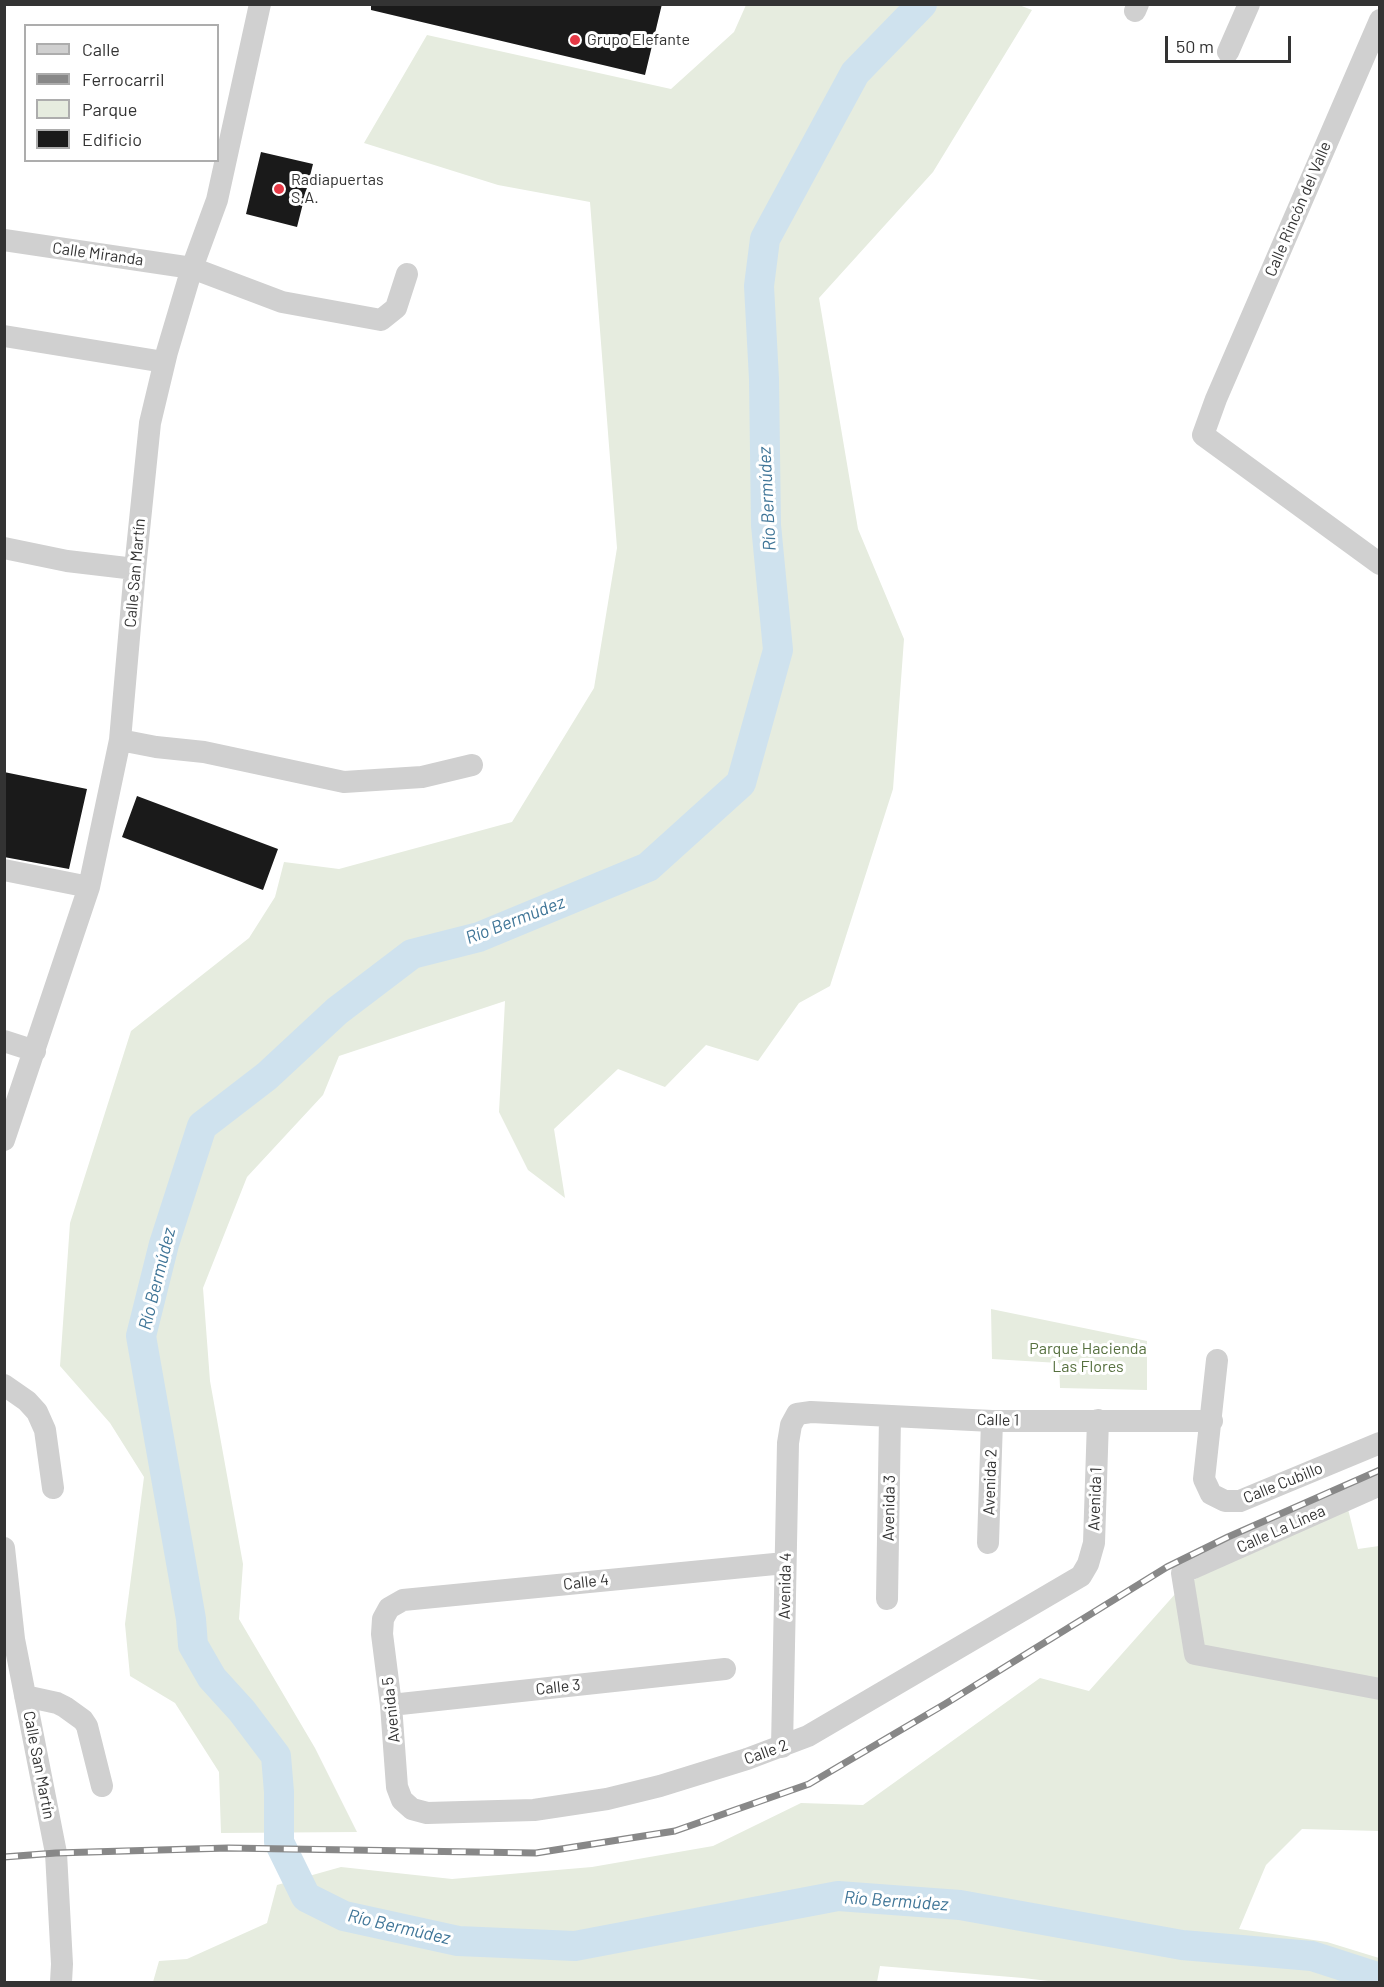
<!DOCTYPE html>
<html>
<head>
<meta charset="utf-8">
<style>
  body { margin:0 }
  #map { position:relative; width:1384px; height:1987px; overflow:hidden; background:#fff; font-family:Barlow,sans-serif }
  canvas { display:block }
  .frame { position:absolute; inset:0; border:6px solid #333; pointer-events:none }
  .legend { position:absolute; left:24px; top:24px; width:195px; height:138px; box-sizing:border-box; background:#fff; border:2px solid #adadad; margin:0; padding:8px 10px; list-style:none; font-size:18px; color:#333 }
  .legend li { display:flex; align-items:center; gap:12px; height:30px }
  .legend b { width:30px; border:2px solid #adadad }
  .scale { position:absolute; left:1165px; top:36px; width:126px; height:27px; box-sizing:border-box; border:3px solid #333; border-top:0; padding-left:8px; font-size:18px; line-height:21px; white-space:nowrap; color:#333; -webkit-text-stroke:4px #fff; paint-order:stroke }
</style>
</head>
<body>
<div id="map">
<canvas width="1384" height="1987"></canvas>
<div class="frame"></div>
<ul class="legend">
<li><b style="height:8px;background:#d0d0d0"></b>Calle</li>
<li><b style="height:8px;background:#888"></b>Ferrocarril</li>
<li><b style="height:16px;background:#e6ecdf"></b>Parque</li>
<li><b style="height:16px;background:#1a1a1a"></b>Edificio</li>
</ul>
<div class="scale">50 m</div>
</div>
<script>
const ctx = document.querySelector('canvas').getContext('2d');
ctx.lineJoin = 'round';
function fill(path, color) {
  ctx.fillStyle = color;
  ctx.fill(path, 'evenodd');
}
function toPath(rows) {
  const path = new Path2D();
  for (const r of rows) {
    path.moveTo(r[0], r[1]);
    for (let i = 2; i < r.length; i += 2) path.lineTo(r[i], r[i + 1]);
  }
  return path;
}
function trace(path, color, width, dash) {
  ctx.strokeStyle = color;
  ctx.lineWidth = width;
  ctx.lineCap = dash ? 'butt' : 'round';
  ctx.setLineDash(dash || []);
  ctx.stroke(path);
}
function label(font, color, halo, rows, align = 'center') {
  ctx.font = font + ' Barlow,sans-serif';
  ctx.lineWidth = 6;
  ctx.setLineDash([]);
  ctx.textBaseline = 'middle';
  ctx.strokeStyle = halo;
  ctx.fillStyle = color;
  for (const [text, x, y, turn = 0] of rows) {
    ctx.save();
    ctx.translate(x, y);
    ctx.rotate((+turn || 0) * Math.PI / 180);
    ctx.textAlign = isNaN(turn) ? turn : align;
    if (halo) ctx.strokeText(text, 0, 0);
    ctx.fillText(text, 0, 0);
    ctx.restore();
  }
}
fill(toPath([
  [1019,5,1032,10,933,172,819,298,858,529,904,639,893,789,830,986,799,1003,758,1061,706,1045,665,1087,618,1069,554,1129,565,1198,528,1170,499,1112,505,1001,339,1056,323,1095,247,1177,203,1288,210,1381,243,1564,239,1619,315,1748,357,1832,221,1833,219,1772,175,1703,130,1676,125,1624,144,1477,110,1423,60,1366,70,1223,131,1031,249,938,275,897,284,862,339,869,512,822,594,688,617,548,590,202,498,185,364,143,427,35,671,89,734,32,746,5],
  [991,1309,1147,1341,1147,1390,1060,1388,1059,1363,992,1359],
  [1347,1505,1358,1549,1379,1546,1379,1831,1302,1829,1266,1865,1239,1929,1327,1942,1379,1958,1379,1982,1057,1982,1023,1978,880,1966,877,1982,153,1982,159,1961,187,1959,267,1923,277,1885,341,1867,452,1879,592,1867,713,1846,801,1803,863,1805,1040,1678,1089,1691,1176,1593,1218,1563]
]), '#e6ecdf');
trace(toPath([
  [922,4,855,73,765,239,759,286,764,379,766,525,778,650,741,783,648,867,479,937,412,954,337,1011,267,1076,202,1126,164,1244,141,1336,191,1619,193,1645,212,1678,242,1711,276,1756,279,1792,279,1842,306,1897,344,1916,458,1941,575,1946,838,1896,960,1905,1182,1945,1312,1956,1380,1978]
]), '#cfe2ee', 30);
fill(toPath([
  [371,4,662,4,645,75,371,10],
  [261,152,313,164,297,227,246,214],
  [4,772,87,789,69,869,4,857],
  [137,796,278,849,263,890,122,837]
]), '#1a1a1a');
trace(toPath([
  [1135,11,1138,4],
  [1380,20,1216,399,1203,435,1380,564],
  [1228,52,1249,4],
  [4,240,192,268,282,302,381,320,396,308,407,274],
  [4,336,164,362],
  [4,548,67,561,135,569],
  [120,740,156,747,204,752,344,782,422,777,472,765],
  [4,870,89,887],
  [4,1041,35,1051],
  [4,1140,89,887,120,740,135,569,150,423,167,352,192,268,217,200,260,4],
  [1217,1360,1204,1479,1211,1494,1225,1501,1240,1501,1380,1443],
  [4,1385,27,1401,37,1412,45,1430,53,1488],
  [1380,1485,1182,1573,1195,1654,1380,1689],
  [988,1543,992,1421],
  [4,1548,14,1639,56,1853,62,1964,61,1982],
  [785,1563,403,1600,389,1608,383,1619,382,1634,391,1705,397,1787,402,1800,412,1809,427,1813,534,1810,607,1799,660,1786,747,1759,808,1736,1081,1576,1088,1564,1094,1543,1098,1420],
  [887,1599,890,1417],
  [25,1696,57,1703,65,1707,83,1720,87,1726,102,1786],
  [391,1705,725,1669],
  [782,1747,788,1443,791,1425,797,1414,811,1412,992,1421,1212,1421]
]), '#d0d0d0', 22);
const rail = toPath([
  [4,1857,56,1853,228,1848,536,1853,675,1831,809,1784,945,1704,1167,1567,1228,1537,1380,1470]
]);
trace(rail, '#888', 7);
trace(rail, '#fff', 4.5, [14]);
for (const [x, y, r, color] of [
  [575,40,6,"#e63946"],
  [279,189,6,"#e63946"]
]) {
  const dot = new Path2D();
  dot.arc(x, y, r, 0, 2 * Math.PI);
  ctx.fillStyle = color;
  ctx.fill(dot);
  trace(dot, '#fff', 2);
}
label('16px', '#333', '#fff', [
  ["Grupo Elefante",587,40],
  ["Radiapuertas",291,180],
  ["S.A.",291,198]
], 'left');
label('16px', '#333', '#fff', [
  ["Calle Rincón del Valle",1298,209,-67],
  ["Calle Miranda",98,254,8],
  ["Calle San Martín",135,573,-85],
  ["Calle 1",998,1420,1],
  ["Avenida 2",990,1482,-88],
  ["Calle Cubillo",1283,1483,-22],
  ["Avenida 1",1095,1499,-88],
  ["Avenida 3",889,1508,-89],
  ["Calle La Línea",1281,1529,-24],
  ["Calle 4",586,1582,-6],
  ["Avenida 4",785,1586,-89],
  ["Calle 3",558,1687,-6],
  ["Avenida 5",391,1710,-96],
  ["Calle 2",766,1752,-20],
  ["Calle San Martín",39,1765,79]
]);
label('16px', '#56703f', '#fff', [
  ["Parque Hacienda",1088,1349],
  ["Las Flores",1088,1367]
]);
label('italic 18px', '#3f7597', '#fff', [
  ["Río Bermúdez",767,499,-93],
  ["Río Bermúdez",515,920,-21],
  ["Río Bermúdez",157,1279,-76],
  ["Río Bermúdez",896,1901,4],
  ["Río Bermúdez",399,1927,13]
]);
</script>
</body>
</html>
